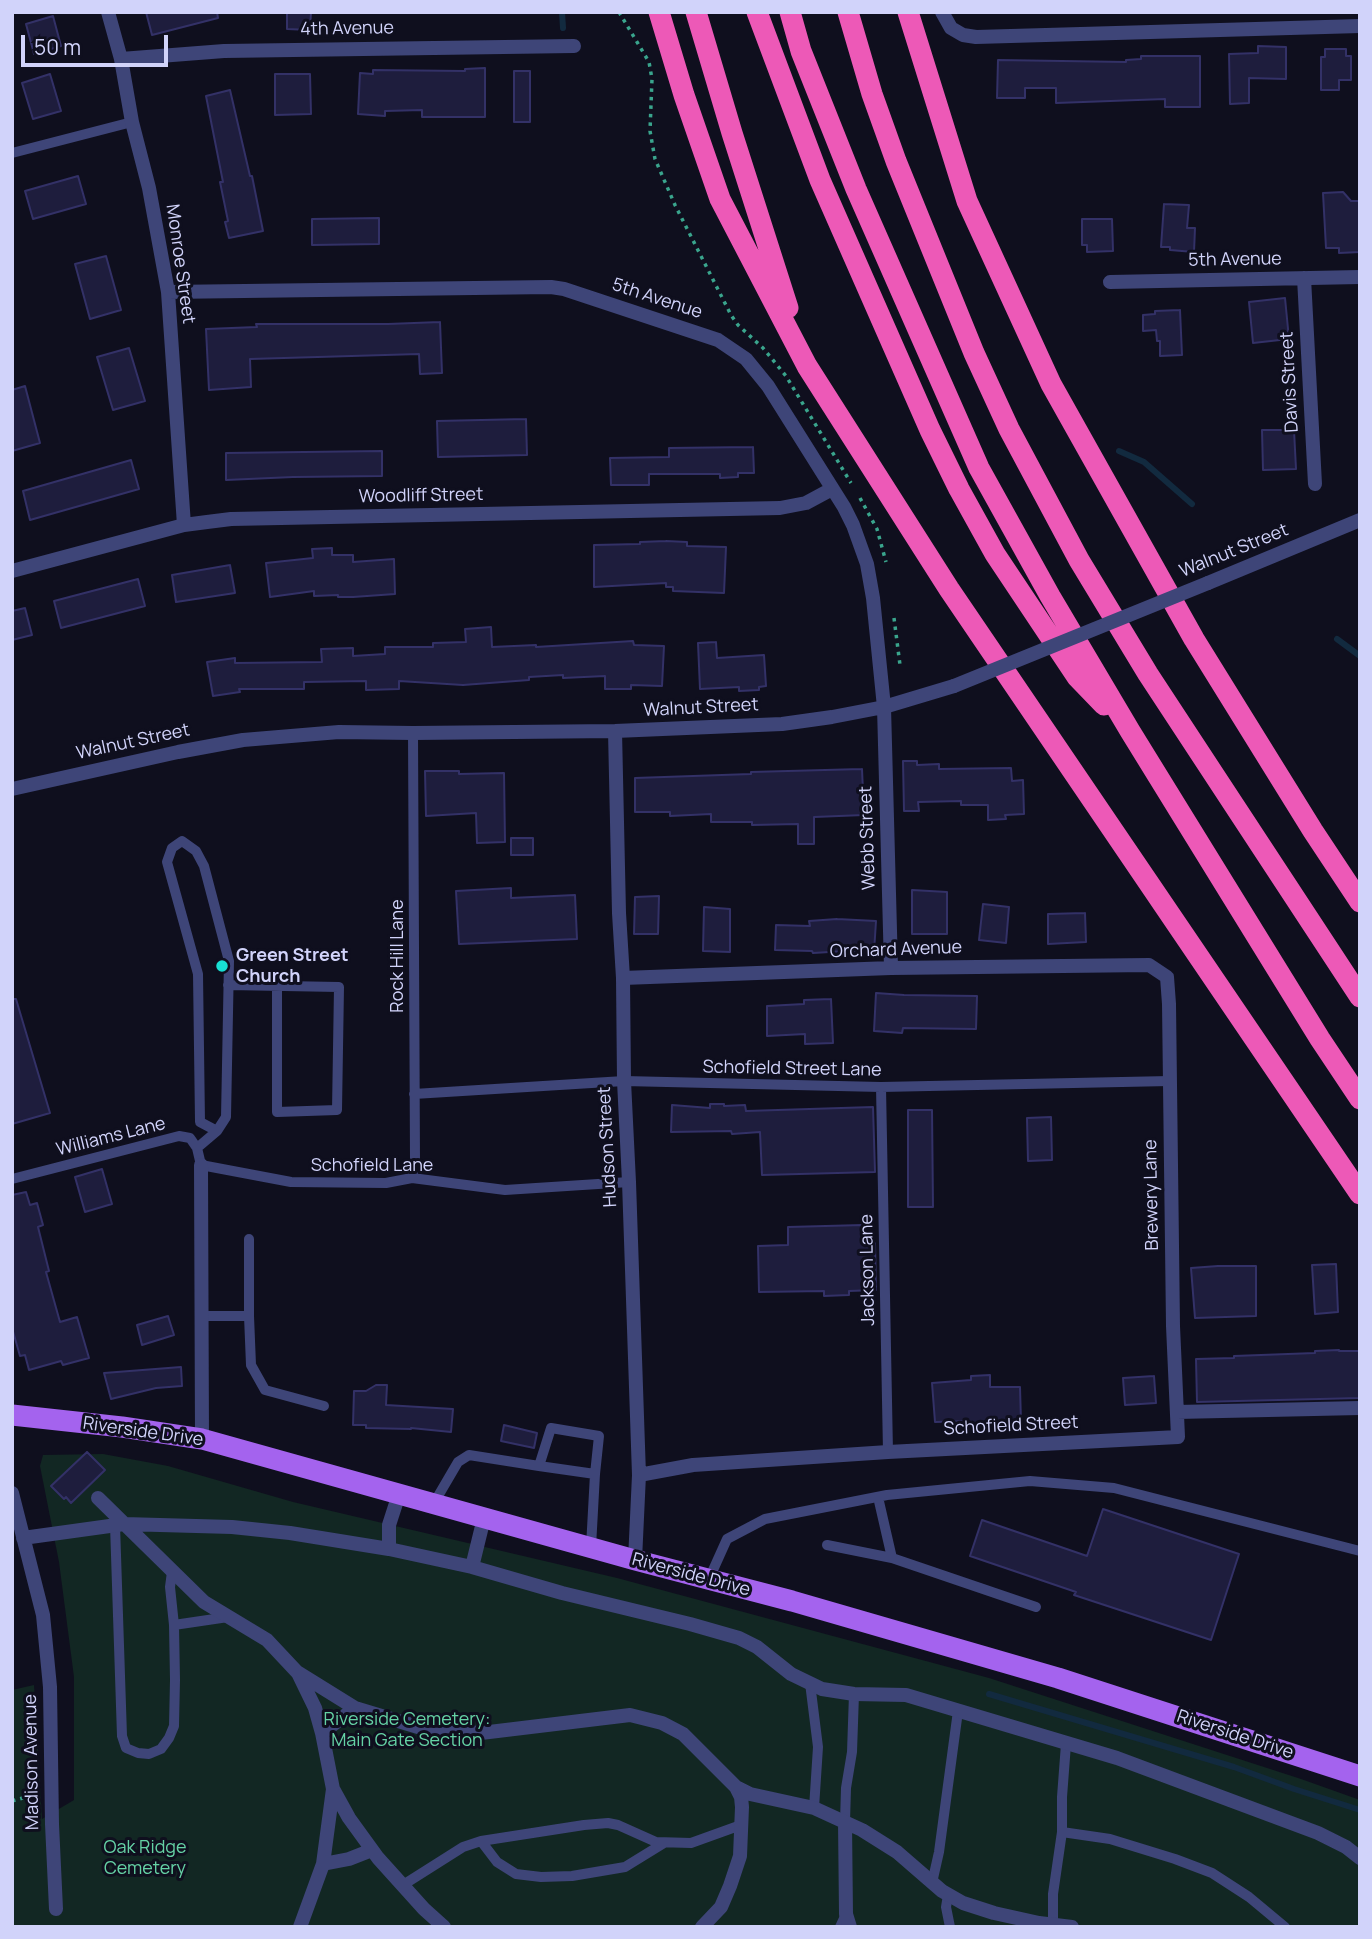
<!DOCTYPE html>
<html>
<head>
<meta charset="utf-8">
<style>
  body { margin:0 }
  #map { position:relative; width:1372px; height:1939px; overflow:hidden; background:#0f0f1e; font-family:Manrope,sans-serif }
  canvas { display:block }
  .frame { position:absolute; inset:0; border:14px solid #d1d3fa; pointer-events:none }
  .scale { position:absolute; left:21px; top:35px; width:147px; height:32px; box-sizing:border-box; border:4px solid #d1d3fa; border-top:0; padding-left:9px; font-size:21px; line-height:24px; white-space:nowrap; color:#d1d3fa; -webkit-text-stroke:5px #0f0f1e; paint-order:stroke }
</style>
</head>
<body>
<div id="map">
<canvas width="1372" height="1939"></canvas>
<div class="frame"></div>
<div class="scale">50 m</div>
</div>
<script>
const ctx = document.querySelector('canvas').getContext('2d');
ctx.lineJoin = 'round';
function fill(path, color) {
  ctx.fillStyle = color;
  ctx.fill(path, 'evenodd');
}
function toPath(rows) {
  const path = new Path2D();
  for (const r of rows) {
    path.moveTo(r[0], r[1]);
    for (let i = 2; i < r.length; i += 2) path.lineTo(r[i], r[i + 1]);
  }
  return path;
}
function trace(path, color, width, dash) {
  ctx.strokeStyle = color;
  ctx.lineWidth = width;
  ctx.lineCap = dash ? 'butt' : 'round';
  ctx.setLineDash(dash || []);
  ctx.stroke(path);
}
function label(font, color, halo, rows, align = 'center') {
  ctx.font = font + ' Manrope,sans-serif';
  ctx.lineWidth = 6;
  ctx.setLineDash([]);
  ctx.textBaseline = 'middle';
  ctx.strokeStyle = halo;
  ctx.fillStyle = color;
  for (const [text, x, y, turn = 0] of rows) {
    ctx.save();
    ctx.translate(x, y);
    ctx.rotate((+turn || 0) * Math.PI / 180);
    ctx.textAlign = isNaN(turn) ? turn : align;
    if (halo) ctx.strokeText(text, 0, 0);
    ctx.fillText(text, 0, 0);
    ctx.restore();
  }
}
fill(toPath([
  [103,1454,168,1466,293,1502,617,1578,989,1678,1301,1779,1360,1800,1360,1927,12,1927,12,1690,34,1685,42,1819,74,1800,74,1677,59,1562,40,1466,43,1455]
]), '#122723');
trace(toPath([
  [562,12,563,28],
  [1119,451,1144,462,1192,504],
  [1337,639,1360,656],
  [989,1694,1234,1767,1294,1789,1360,1810]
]), '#122a3f', 6);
const building = toPath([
  [146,12,217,12,218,18,152,35,146,12],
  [287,12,311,12,310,30,287,29,287,12],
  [53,16,61,46,34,54,26,24,53,16],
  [1258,46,1286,47,1286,79,1249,78,1249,103,1230,104,1229,54,1258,53,1258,46],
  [1325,49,1346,49,1346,56,1351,56,1351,80,1339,80,1339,90,1321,90,1321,57,1325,57,1325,49],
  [1141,56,1200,56,1200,107,1165,107,1165,99,1056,103,1056,88,1025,88,1025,98,997,98,998,60,1126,62,1126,60,1141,59,1141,56],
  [485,68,485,117,422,117,422,110,385,111,385,116,358,114,360,73,373,74,373,70,465,71,465,69,485,68],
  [514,71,530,71,530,122,514,122,514,71],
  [50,74,61,111,33,119,22,83,50,74],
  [275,74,310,74,311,114,275,115,275,74],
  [230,90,250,176,252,176,263,231,229,238,225,222,228,221,220,182,223,182,206,96,230,90],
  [78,176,86,204,33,219,25,191,78,176],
  [1343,192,1351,201,1360,201,1360,252,1339,253,1339,248,1326,248,1323,193,1343,192],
  [1164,204,1189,205,1187,228,1195,228,1194,252,1170,250,1170,247,1161,247,1164,204],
  [379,218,379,244,312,245,312,219,379,218],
  [1082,219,1112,219,1113,251,1087,252,1087,245,1082,245,1082,219],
  [106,256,121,310,90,319,75,264,106,256],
  [1285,298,1289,339,1253,343,1249,302,1285,298],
  [1180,310,1182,355,1160,356,1160,341,1157,341,1156,330,1143,331,1143,315,1155,314,1155,311,1180,310],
  [440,322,442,373,420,374,419,354,250,359,251,387,209,390,206,329,257,327,256,324,388,324,440,322],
  [129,348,145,401,113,410,97,357,129,348],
  [25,386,40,443,12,451,12,390,25,386],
  [526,419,527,455,438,457,437,421,526,419],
  [1262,430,1294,430,1296,469,1263,470,1262,430],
  [753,447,754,473,738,473,738,477,720,478,720,474,649,474,649,485,611,485,610,458,669,457,669,448,753,447],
  [382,451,382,476,293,477,226,480,226,453,382,451],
  [131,460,139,489,30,520,23,491,131,460],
  [666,541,687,542,687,546,726,547,724,593,673,591,673,587,666,587,666,583,594,587,594,545,640,544,640,542,666,541],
  [332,548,332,555,353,555,353,562,394,559,395,594,353,597,338,597,338,595,314,596,314,591,270,597,266,563,313,558,312,549,332,548],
  [230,565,235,593,176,602,172,575,230,565],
  [138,579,145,606,61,628,54,601,138,579],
  [25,608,32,635,12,640,12,611,25,608],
  [491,627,492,647,536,645,536,647,633,641,634,645,664,646,662,686,631,685,631,689,605,689,605,676,563,678,563,675,529,677,529,680,463,685,399,681,399,689,366,690,366,681,304,682,304,689,239,689,240,692,213,696,207,662,235,658,235,663,322,662,321,649,353,648,353,656,385,654,385,647,433,647,433,643,466,642,465,629,491,627],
  [716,642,717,658,764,655,766,686,759,687,759,690,739,691,739,687,700,689,698,643,716,642],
  [903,761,917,761,917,765,939,764,939,769,1011,768,1012,781,1023,780,1024,814,1005,815,1006,819,988,820,988,805,961,805,961,801,918,802,919,811,904,811,903,761],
  [862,769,864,815,814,817,814,844,798,844,798,824,752,825,752,822,711,822,711,814,670,816,670,812,635,812,635,778,751,774,751,772,862,769],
  [425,771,459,771,459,774,504,773,505,842,477,843,476,813,426,816,425,771],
  [511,838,533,838,533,855,511,855,511,838],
  [511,888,511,898,575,895,577,939,459,944,456,891,511,888],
  [912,890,947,892,947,934,912,934,912,890],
  [659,896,658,934,634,934,635,897,659,896],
  [983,904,1009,907,1006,943,979,940,983,904],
  [704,907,730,909,730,952,703,951,704,907],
  [1085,913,1086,942,1048,944,1048,914,1085,913],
  [837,919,876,921,874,952,846,951,813,953,812,951,775,950,776,925,810,926,809,921,837,919],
  [876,993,904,995,977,996,976,1029,903,1028,902,1033,874,1031,876,993],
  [12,999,16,999,50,1113,12,1124,12,999],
  [831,999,833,1043,805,1044,805,1034,767,1036,767,1006,804,1004,804,1000,831,999],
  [710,1104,724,1104,724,1106,745,1105,746,1111,873,1107,875,1172,762,1175,760,1132,732,1134,731,1131,671,1132,672,1105,710,1108,710,1104],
  [908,1110,932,1110,933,1207,908,1207,908,1110],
  [1051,1117,1052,1160,1028,1161,1027,1118,1051,1117],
  [102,1169,112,1204,85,1212,75,1177,102,1169],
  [26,1192,30,1205,37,1203,43,1225,38,1227,49,1271,46,1272,60,1322,77,1317,89,1358,63,1365,61,1361,29,1370,25,1355,20,1356,12,1328,12,1195,26,1192],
  [863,1225,863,1244,875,1243,876,1290,849,1291,849,1295,824,1296,824,1291,759,1292,758,1246,788,1245,788,1227,863,1225],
  [1336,1264,1338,1312,1315,1314,1312,1265,1336,1264],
  [1218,1266,1256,1266,1256,1316,1195,1318,1191,1268,1218,1266],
  [168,1316,174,1335,142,1345,137,1325,168,1316],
  [1339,1350,1339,1351,1360,1351,1360,1398,1197,1402,1196,1359,1234,1358,1234,1356,1315,1353,1315,1351,1339,1350],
  [181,1367,182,1386,156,1388,111,1399,104,1373,181,1367],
  [990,1375,990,1387,1020,1387,1021,1422,971,1424,971,1421,935,1422,932,1383,971,1380,971,1376,990,1375],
  [1154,1376,1156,1403,1125,1405,1123,1378,1154,1376],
  [376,1385,387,1385,386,1405,453,1409,451,1432,411,1428,411,1429,366,1428,366,1425,353,1425,354,1391,366,1391,376,1385],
  [504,1425,537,1433,534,1448,501,1441,504,1425],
  [87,1452,105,1470,71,1503,66,1497,64,1499,51,1486,87,1452],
  [1103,1509,1239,1554,1211,1640,1074,1595,1076,1592,970,1556,982,1520,1087,1556,1103,1509]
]);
fill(building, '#1e1d3d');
trace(building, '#333167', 2);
trace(toPath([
  [619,12,649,62,652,79,650,131,655,159,675,205,731,315,738,325,763,348,786,376,851,483],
  [860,498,877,529,886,562],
  [894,618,900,665,897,667],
  [12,1801,37,1794]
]), '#3aa58d', 3.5, [3.5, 5]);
trace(toPath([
  [12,153,132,122],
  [228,985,339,987,337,1110,277,1112,277,986],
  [881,1087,888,1452],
  [414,1094,624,1081,881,1087,1170,1081],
  [197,1148,217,1131,226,1117,229,961,204,866,196,851,182,841,172,848,167,862,198,974,200,1122,217,1131],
  [412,1178,415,1161,413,733],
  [12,1179,179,1136,190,1138,197,1148,201,1165,291,1182,386,1183,412,1178,505,1190,629,1182],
  [202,1316,249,1316,249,1239],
  [249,1316,251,1365,265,1390,324,1406],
  [878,1497,892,1558,1036,1607],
  [434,1503,458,1462,469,1455,539,1466,595,1474,599,1436,551,1428,539,1466],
  [115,1525,122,1736,126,1748,138,1753,149,1754,161,1749,169,1738,174,1726,175,1680,174,1625,170,1587,172,1572],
  [827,1545,892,1558],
  [591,1547,595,1474],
  [709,1579,727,1539,765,1519,887,1495,1030,1481,1114,1488,1360,1551],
  [174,1625,228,1617],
  [810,1683,818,1747,814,1808],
  [845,1822,846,1788,852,1752,854,1694],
  [1062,1832,1110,1839,1175,1859,1212,1873,1249,1897,1285,1927],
  [481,1841,497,1862,516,1874,541,1877,572,1876,625,1867,664,1843],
  [932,1883,939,1852,958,1711],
  [403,1885,463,1847,481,1841,584,1825,608,1823,618,1825,656,1842,691,1843,741,1825],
  [948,1895,946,1907,950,1927],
  [840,1927,846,1914],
  [1053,1927,1053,1894,1062,1832,1062,1797,1066,1744]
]), '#3e4578', 10);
trace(toPath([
  [108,12,121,59,132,122,149,188,168,292,184,525],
  [942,12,951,28,963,35,976,37,1360,26],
  [121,59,224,51,574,46],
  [1304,278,1315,484],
  [1110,282,1360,277],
  [168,292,551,287,564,289,718,340,746,359,768,386,844,507,853,525,867,564,873,598,884,707,891,968],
  [12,571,184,525,207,522,231,519,780,508,806,503,832,489],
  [1208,583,1360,520],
  [615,731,619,913,623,978,624,1081,629,1182,639,1475,635,1560],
  [12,789,178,752,243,740,339,732,413,733,615,731,782,724,832,717,884,707,954,686],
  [623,978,891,968,1149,965,1167,977,1169,1004,1173,1326,1178,1437,888,1452,693,1465,639,1475],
  [201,1165,202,1439],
  [1177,1412,1360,1408],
  [12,1493,43,1615,50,1687,52,1824,56,1909],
  [98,1498,204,1602,267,1640,297,1672,355,1708,428,1730,481,1733,630,1715,662,1723,683,1734,736,1787,741,1797,742,1807,740,1856,730,1886,721,1907,702,1927],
  [23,1538,124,1524,232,1527,290,1533,389,1549,472,1567,562,1593,690,1624,739,1638,757,1647,791,1674,822,1689,854,1694,906,1695,1117,1758,1318,1833,1346,1847,1360,1858],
  [389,1549,389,1525,399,1494],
  [472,1567,484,1518],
  [298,1673,315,1708,322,1733,333,1789,349,1818,378,1858,424,1909,444,1927],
  [322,1733,355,1708],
  [736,1787,750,1794,814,1808,862,1830,897,1852,942,1891,963,1903,994,1913,1039,1923,1072,1927],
  [845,1822,846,1914,850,1927],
  [323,1864,349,1859,372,1850],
  [300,1927,323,1864,333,1789]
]), '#3e4578', 14);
trace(toPath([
  [12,1415,122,1427,202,1439,635,1560,792,1601,1058,1678,1360,1776]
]), '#a463ee', 21);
trace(toPath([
  [659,12,684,95,720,199,807,366,949,589,1360,1194],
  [696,12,732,133,788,308],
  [757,12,820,180,930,430,959,489,995,554,1077,677,1104,705],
  [790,12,801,51,856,189,979,468,1050,596,1130,731,1320,1039,1360,1099],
  [848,12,872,94,896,161,974,353,1009,429,1079,560,1148,674,1360,997],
  [908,12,967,201,1051,384,1194,639,1313,831,1360,902]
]), '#ed59b7', 21);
trace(toPath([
  [954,686,1208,583]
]), '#3e4578', 14);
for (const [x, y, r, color] of [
  [222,966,7,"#18dfd3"]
]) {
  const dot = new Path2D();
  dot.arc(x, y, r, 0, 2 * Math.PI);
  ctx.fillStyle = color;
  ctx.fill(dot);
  trace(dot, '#0f0f1e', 2.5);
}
label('18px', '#d1d3fa', '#0f0f1e', [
  ["4th Avenue",347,29,-1],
  ["5th Avenue",1235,260,-1],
  ["Monroe Street",180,264,82],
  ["5th Avenue",657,299,18],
  ["Davis Street",1290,382,-93],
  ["Woodliff Street",421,496,-1],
  ["Walnut Street",1234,551,-22],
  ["Walnut Street",701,708,-3],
  ["Walnut Street",133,742,-12],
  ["Webb Street",868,838,-92],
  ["Orchard Avenue",896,950,-2],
  ["Rock Hill Lane",398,956,-90],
  ["Schofield Street Lane",792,1069,1],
  ["Williams Lane",111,1137,-14],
  ["Hudson Street",608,1147,-93],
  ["Schofield Lane",372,1166],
  ["Brewery Lane",1152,1195,-91],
  ["Jackson Lane",868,1270,-91],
  ["Schofield Street",1011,1426,-3],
  ["Riverside Drive",143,1432,8],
  ["Riverside Drive",691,1575,15],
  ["Riverside Drive",1235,1735,18],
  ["Madison Avenue",32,1762,-91]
]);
label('bold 18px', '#d1d3fa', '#0f0f1e', [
  ["Green Street",236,956],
  ["Church",236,977]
], 'left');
label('18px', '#65d2a5', '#0f0f1e', [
  ["Riverside Cemetery:",407,1720],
  ["Main Gate Section",407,1741],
  ["Oak Ridge",145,1848],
  ["Cemetery",145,1869]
]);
</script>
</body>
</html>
